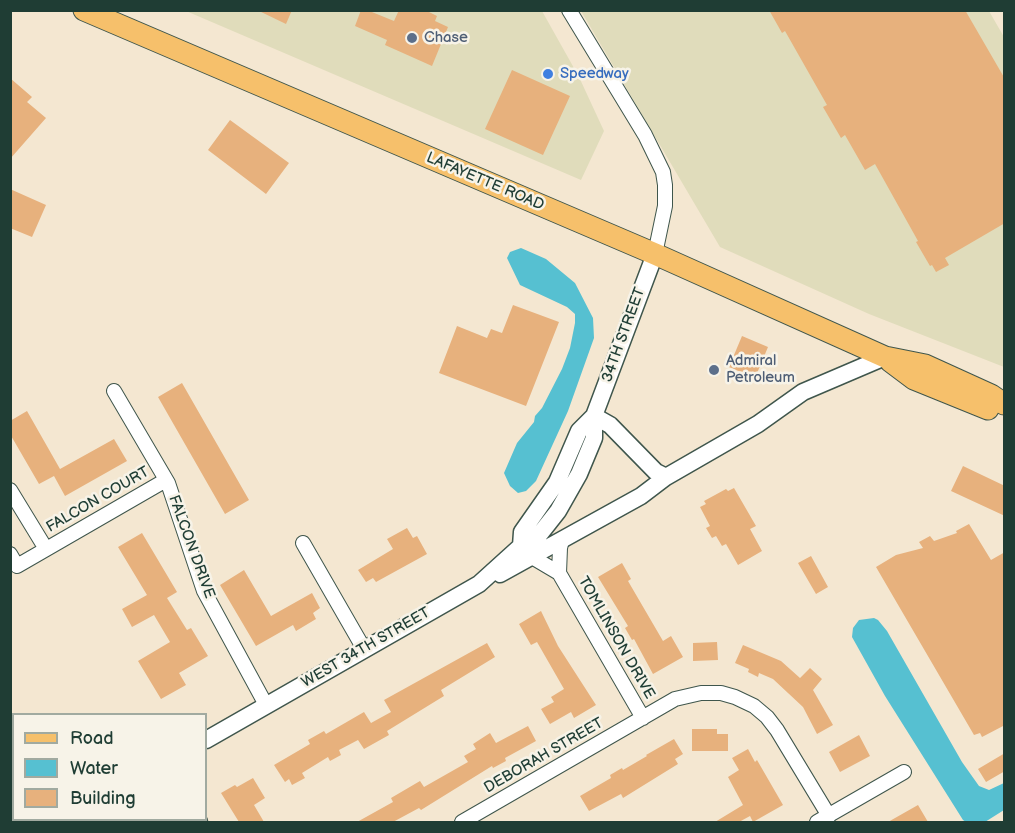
<!DOCTYPE html>
<html>
<head>
<meta charset="utf-8">
<style>
  body { margin:0 }
  #map { position:relative; width:1015px; height:833px; overflow:hidden; background:#f4e7d1; font-family:"Balsamiq Sans",sans-serif }
  canvas { display:block }
  .frame { position:absolute; inset:0; border:12px solid #1f3d34; pointer-events:none }
  .legend { position:absolute; left:12px; top:713px; width:195px; height:108px; box-sizing:border-box; background:#f7f3e8; border:2px solid #a1aaa0; margin:0; padding:8px 10px; list-style:none; font-size:18px; color:#1f3d34 }
  .legend li { display:flex; align-items:center; gap:12px; height:30px }
  .legend b { width:30px; border:2px solid #a1aaa0 }
</style>
</head>
<body>
<div id="map">
<canvas width="1015" height="833"></canvas>
<div class="frame"></div>
<ul class="legend">
<li><b style="height:8px;background:#f6c06b"></b>Road</li>
<li><b style="height:16px;background:#56c0d1"></b>Water</li>
<li><b style="height:16px;background:#e7b17d"></b>Building</li>
</ul>
</div>
<script>
const ctx = document.querySelector('canvas').getContext('2d');
ctx.lineJoin = 'round';
function fill(path, color) {
  ctx.fillStyle = color;
  ctx.fill(path, 'evenodd');
}
function toPath(rows) {
  const path = new Path2D();
  for (const r of rows) {
    path.moveTo(r[0], r[1]);
    for (let i = 2; i < r.length; i += 2) path.lineTo(r[i], r[i + 1]);
  }
  return path;
}
function trace(path, color, width, dash) {
  ctx.strokeStyle = color;
  ctx.lineWidth = width;
  ctx.lineCap = dash ? 'butt' : 'round';
  ctx.setLineDash(dash || []);
  ctx.stroke(path);
}
function label(font, color, halo, rows, align = 'center') {
  ctx.font = font + ' "Balsamiq Sans",sans-serif';
  ctx.lineWidth = 5;
  ctx.setLineDash([]);
  ctx.textBaseline = 'middle';
  ctx.strokeStyle = halo;
  ctx.fillStyle = color;
  for (const [text, x, y, turn = 0] of rows) {
    ctx.save();
    ctx.translate(x, y);
    ctx.rotate((+turn || 0) * Math.PI / 180);
    ctx.textAlign = isNaN(turn) ? turn : align;
    if (halo) ctx.strokeText(text, 0, 0);
    ctx.fillText(text, 0, 0);
    ctx.restore();
  }
}
fill(toPath([
  [186,11,542,11,579,77,604,131,581,180],
  [581,11,989,11,1004,37,1004,367,869,314,720,247]
]), '#e0dcbb');
fill(toPath([
  [521,248,546,259,575,283,593,318,594,338,568,411,536,481,526,491,518,493,510,486,504,473,517,443,534,422,535,416,542,408,562,369,570,348,575,323,575,314,567,307,520,285,507,258,510,252],
  [874,618,878,620,887,631,962,762,979,786,989,790,1004,783,1004,810,985,822,966,822,963,820,885,696,852,637,853,628,859,620]
]), '#56c0d1');
fill(toPath([
  [257,10,292,10,286,24],
  [361,10,367,10,394,21,399,10,425,10,437,16,435,21,448,27,432,66,385,45,387,40,355,26],
  [769,10,965,10,1005,79,1005,223,945,258,949,265,936,272,932,265,930,266,916,242,918,241,875,164,865,170,845,135,841,138,823,107,827,105,785,31,782,33],
  [512,70,570,96,543,155,485,129],
  [10,78,32,97,27,102,46,118,10,159],
  [230,120,289,163,266,194,208,150],
  [10,189,46,205,32,237,10,228],
  [513,305,559,322,526,406,439,373,457,326,487,338,491,329,502,333],
  [742,336,768,347,755,378,729,367],
  [182,383,249,500,225,514,158,397],
  [27,411,60,469,114,439,127,461,65,496,54,476,39,484,10,434,10,421],
  [963,466,1005,486,1005,516,951,491],
  [734,488,756,526,750,529,762,551,738,565,726,544,722,546,716,536,712,538,706,528,710,526,700,507,706,504,704,501,726,489,728,491],
  [969,524,991,560,1005,552,1005,725,982,737,980,733,974,735,876,567,896,555,923,548,919,542,930,536,934,541,957,533,956,531],
  [407,528,413,538,417,536,427,554,376,582,373,578,366,582,358,570,393,549,387,539],
  [142,533,177,592,167,598,187,630,191,628,208,656,179,673,186,685,161,699,138,661,170,642,154,615,132,627,122,609,147,595,118,547],
  [811,556,828,587,816,594,798,563],
  [622,563,631,579,628,581,663,641,671,636,683,657,653,674,634,639,632,640,625,628,628,626,598,577],
  [244,570,271,616,312,593,320,608,313,613,316,619,296,631,293,625,256,646,220,585],
  [541,611,558,646,596,705,574,718,571,712,550,724,541,709,554,702,551,697,564,689,537,642,531,645,519,624],
  [717,642,718,660,693,661,693,643],
  [487,643,495,657,441,690,444,696,387,731,389,735,364,749,358,740,339,750,341,755,330,761,328,757,302,773,305,778,292,785,289,779,285,782,274,765,310,744,308,740,324,731,326,734,364,712,371,723,391,712,384,700],
  [743,645,781,661,800,678,810,668,822,679,813,690,833,725,817,734,803,707,773,679,759,673,758,677,748,672,749,669,735,663],
  [528,726,536,741,505,758,506,761,493,768,492,766,421,810,419,808,393,822,357,822,393,802,391,798,420,781,424,787,468,762,464,756,476,749,473,744,490,733,496,743],
  [692,729,717,729,717,734,728,734,728,751,692,751],
  [859,735,870,756,840,772,829,752],
  [674,739,683,754,675,759,678,764,623,798,621,794,589,811,580,796,611,778,610,775,622,768,623,770,647,756,646,755],
  [748,749,755,762,757,760,783,805,753,822,750,816,739,822,715,822,743,805,728,777,739,770,732,758],
  [1005,753,1005,771,986,782,978,769],
  [253,778,265,798,254,805,264,822,239,822,221,793,235,785,237,787],
  [918,805,928,822,888,822]
]), '#e7b17d');
const minor = toPath([
  [569,10,645,135,663,172,665,185,665,206,655,254],
  [114,391,168,483,204,591,266,705],
  [10,490,46,549],
  [303,543,364,649],
  [10,554,17,566,166,480],
  [532,557,559,573,643,718],
  [559,573,560,548,562,540],
  [462,822,675,699,701,693,721,693,735,697,754,706,767,717,777,730,829,816],
  [817,822,904,772]
]);
const tertiary = toPath([
  [594,416,610,425,656,472,666,477],
  [521,546,522,532,557,482,579,431,594,416],
  [500,574,641,496,666,477,758,424,803,392,885,357],
  [206,740,479,584,521,546,532,544,558,511,579,474,594,438,594,416,655,254],
  [197,820,199,822],
  [64,822,69,820]
]);
const primary = toPath([
  [84,10,655,254,885,357,925,365,991,395,1004,404],
  [890,361,914,379,988,409]
]);
trace(minor, '#3f564c', 16);
trace(tertiary, '#3f564c', 19);
trace(primary, '#3f564c', 23);
trace(minor, '#fff', 14);
trace(tertiary, '#fff', 16);
trace(primary, '#f6c06b', 21);
for (const [x, y, r, color] of [
  [412,38,6,"#5c6f8a"],
  [548,74,6,"#3f7fe0"],
  [714,370,6,"#5c6f8a"]
]) {
  const dot = new Path2D();
  dot.arc(x, y, r, 0, 2 * Math.PI);
  ctx.fillStyle = color;
  ctx.fill(dot);
  trace(dot, '#f7f3e8', 2);
}
label('15px', '#4e5e75', '#f7f3e8', [
  ["Chase",424,38],
  ["Admiral",726,361],
  ["Petroleum",726,378]
], 'left');
label('15px', '#366cbe', '#f7f3e8', [
  ["Speedway",560,74]
], 'left');
label('15px', '#1f3d34', '#f7f3e8', [
  ["LAFAYETTE ROAD",485,182,23],
  ["34TH STREET",624,335,-70],
  ["FALCON COURT",98,500,-30],
  ["FALCON DRIVE",191,547,70],
  ["TOMLINSON DRIVE",616,638,60],
  ["WEST 34TH STREET",366,648,-30],
  ["DEBORAH STREET",544,756,-30]
]);
</script>
</body>
</html>
